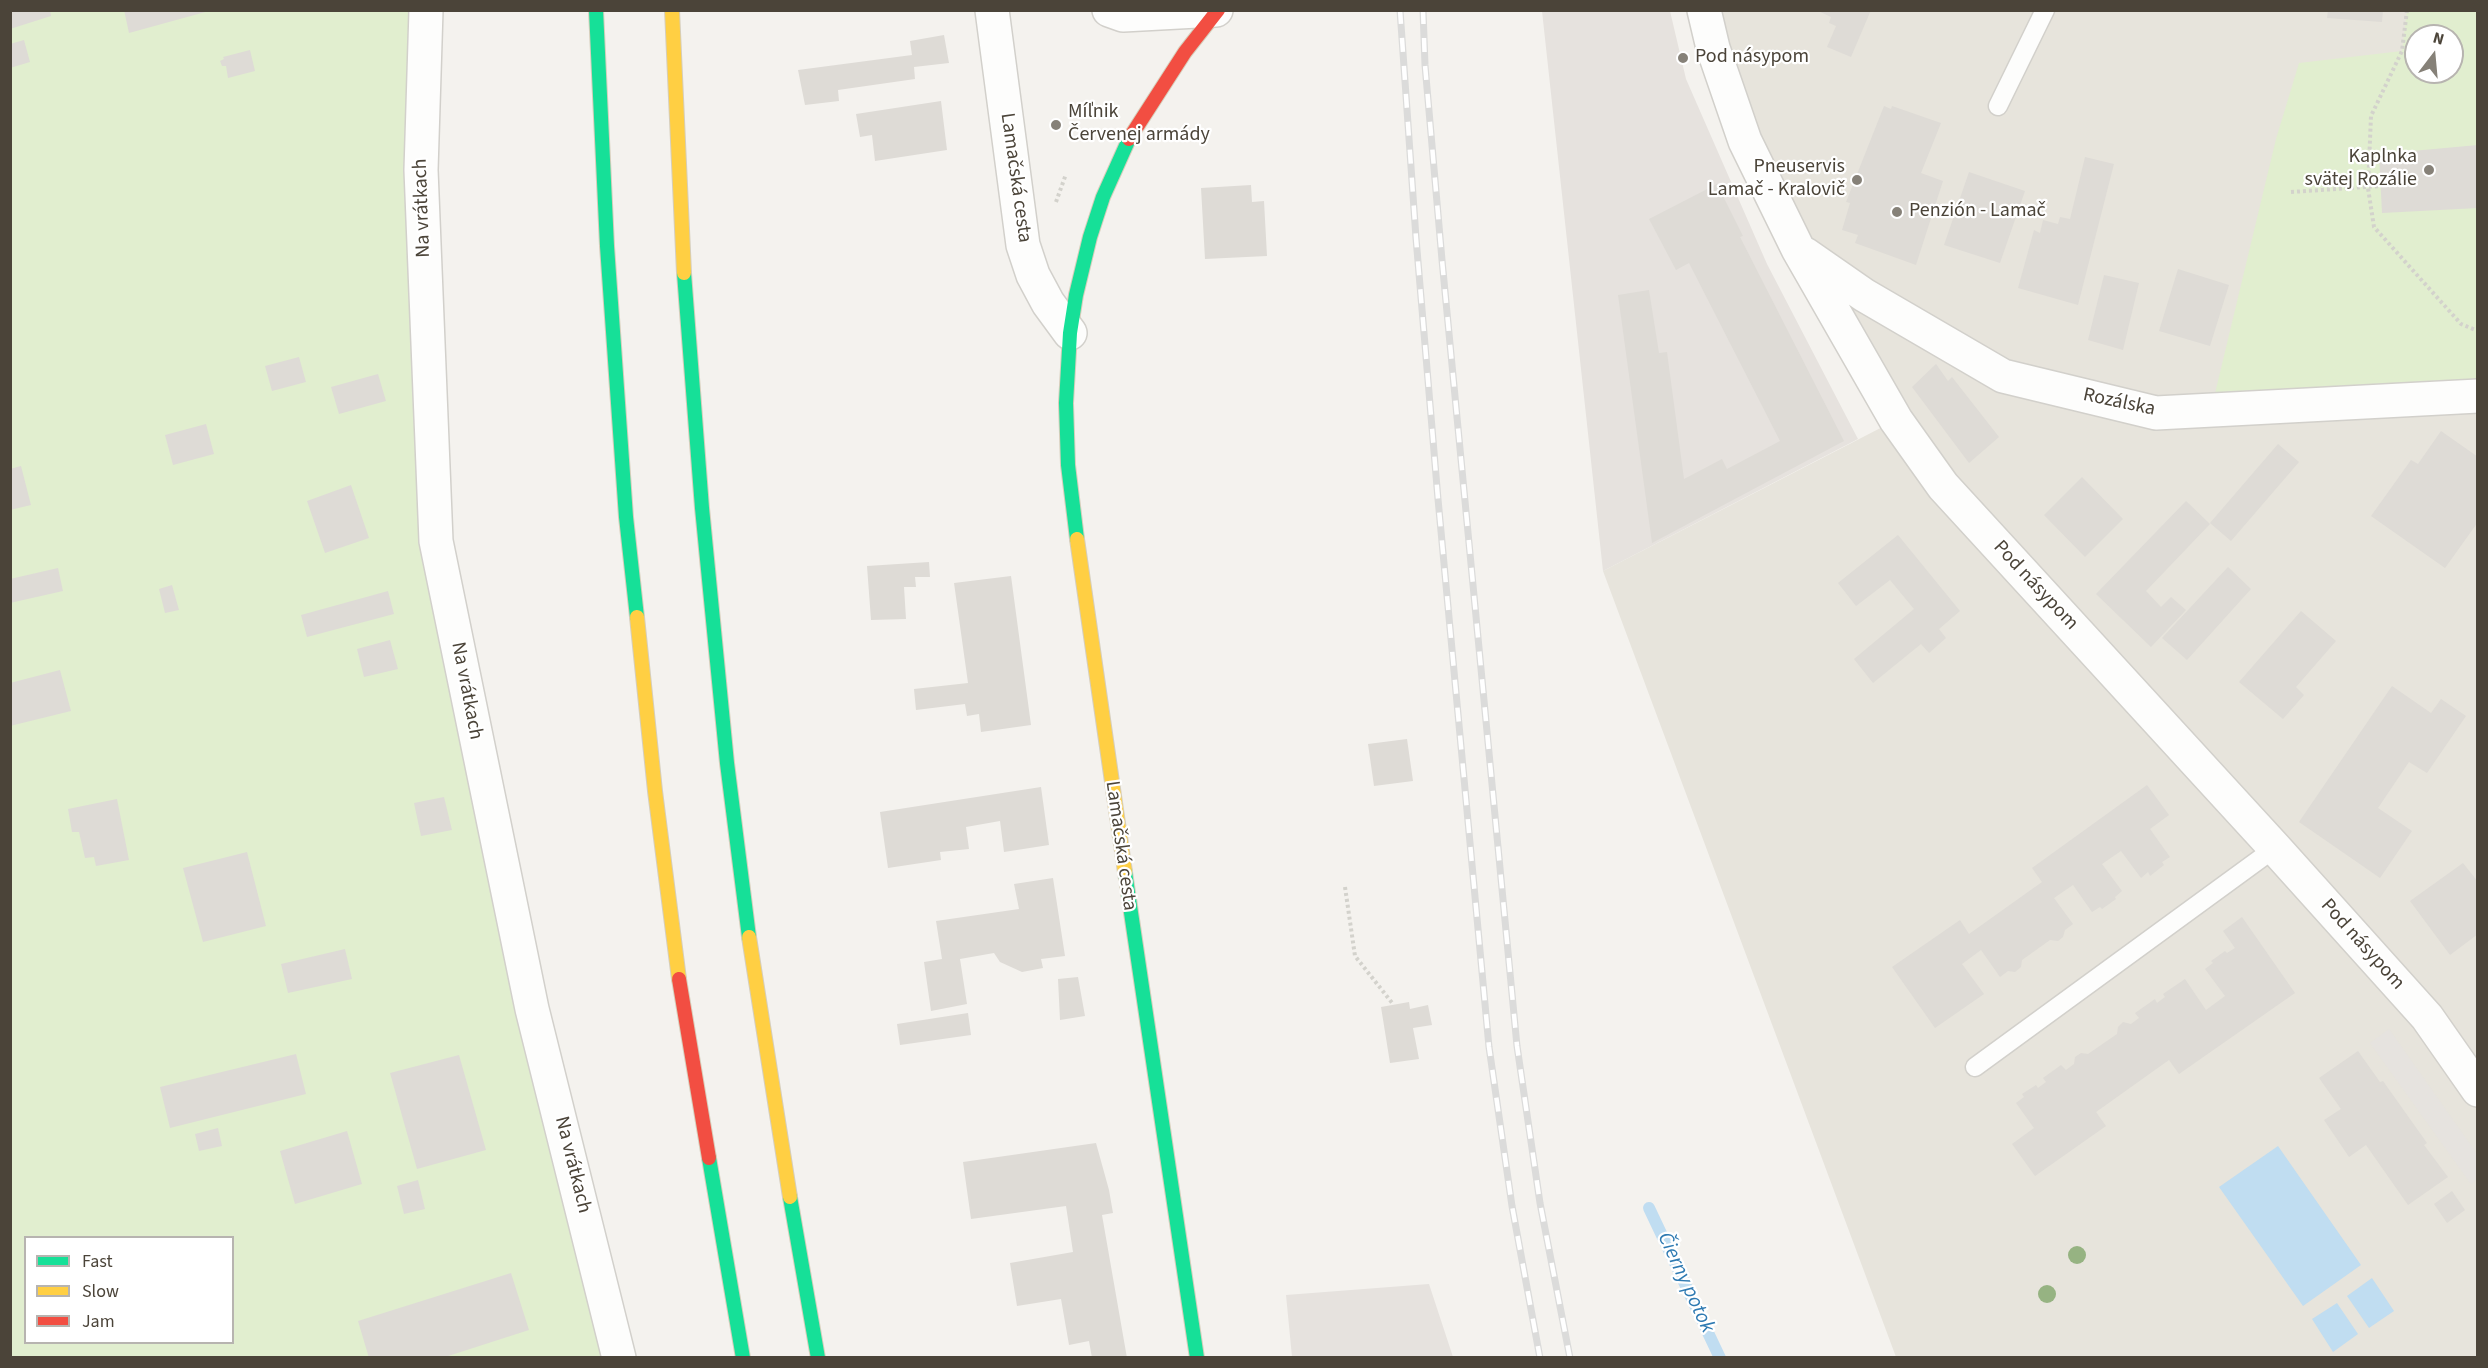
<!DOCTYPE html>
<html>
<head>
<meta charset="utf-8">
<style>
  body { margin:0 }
  #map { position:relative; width:2488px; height:1368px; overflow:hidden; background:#f4f2ee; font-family:"Source Sans 3",sans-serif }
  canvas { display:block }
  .frame { position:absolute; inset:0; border:12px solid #4b4439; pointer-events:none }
  .legend { position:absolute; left:24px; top:1236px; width:210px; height:108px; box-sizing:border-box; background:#fff; border:2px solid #b7b4b0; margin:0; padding:8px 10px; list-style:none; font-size:18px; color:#4b4439 }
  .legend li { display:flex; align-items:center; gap:12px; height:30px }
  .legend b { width:30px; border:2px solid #b7b4b0 }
  .north { position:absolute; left:2404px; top:24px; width:60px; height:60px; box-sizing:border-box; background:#fff; border:2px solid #b7b4b0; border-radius:50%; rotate:16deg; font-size:16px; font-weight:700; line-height:24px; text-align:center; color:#4b4439 }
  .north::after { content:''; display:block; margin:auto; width:21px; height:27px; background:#868178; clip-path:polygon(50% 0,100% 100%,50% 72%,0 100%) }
</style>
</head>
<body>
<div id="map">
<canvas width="2488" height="1368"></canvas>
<div class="frame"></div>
<ul class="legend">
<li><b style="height:8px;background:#16e098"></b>Fast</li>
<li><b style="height:8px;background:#ffcf43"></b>Slow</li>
<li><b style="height:8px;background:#f24e42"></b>Jam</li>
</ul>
<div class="north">N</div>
</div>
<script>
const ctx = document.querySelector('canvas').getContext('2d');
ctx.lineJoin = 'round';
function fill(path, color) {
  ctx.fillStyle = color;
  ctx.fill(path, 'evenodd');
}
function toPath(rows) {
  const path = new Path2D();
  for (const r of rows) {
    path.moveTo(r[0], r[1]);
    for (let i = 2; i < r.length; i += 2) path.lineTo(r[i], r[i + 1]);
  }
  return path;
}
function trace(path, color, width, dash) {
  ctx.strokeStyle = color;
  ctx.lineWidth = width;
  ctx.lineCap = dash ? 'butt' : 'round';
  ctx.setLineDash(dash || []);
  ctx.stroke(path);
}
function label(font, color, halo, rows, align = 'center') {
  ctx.font = font + ' "Source Sans 3",sans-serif';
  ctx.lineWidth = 4.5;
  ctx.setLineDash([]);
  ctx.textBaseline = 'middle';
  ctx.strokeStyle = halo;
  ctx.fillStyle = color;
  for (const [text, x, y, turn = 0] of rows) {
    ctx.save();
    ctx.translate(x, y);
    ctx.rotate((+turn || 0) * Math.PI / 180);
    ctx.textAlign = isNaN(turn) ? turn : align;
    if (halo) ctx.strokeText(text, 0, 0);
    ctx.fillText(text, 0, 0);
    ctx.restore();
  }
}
fill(toPath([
  [1704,11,2477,11,2477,1357,1896,1357,1603,571,1896,420,1798,249],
  [2416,36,2452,36,2452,72,2416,72]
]), '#e7e4dc');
fill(toPath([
  [1542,11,1670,11,1686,79,1767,264,1858,439,1603,571],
  [1429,1284,1453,1357,1292,1357,1286,1295]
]), '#e6e2de');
fill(toPath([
  [10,11,426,11,436,541,619,1357,11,1357],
  [26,1238,232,1238,232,1342,26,1342],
  [2407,11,2477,11,2477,396,2211,410,2276,139,2299,63,2402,51],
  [2416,36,2452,36,2452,72,2416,72]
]), '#e1eecf');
fill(toPath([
  [2389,1029,2477,1154,2477,1179,2471,1184,2370,1043]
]), '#e6e3df');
fill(toPath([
  [2278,1146,2361,1265,2303,1306,2219,1187],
  [2372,1278,2394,1311,2369,1328,2347,1296],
  [2337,1303,2358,1334,2333,1352,2312,1319]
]), '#c0ddf1');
trace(toPath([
  [1649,1208,1720,1358]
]), '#c0ddf1', 12);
fill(toPath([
  [10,10,50,10,51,16,10,29],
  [124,10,209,10,209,11,129,33],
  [1816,10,1871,10,1851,57,1827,47,1836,26,1829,23,1831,17],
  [2328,10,2383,10,2382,22,2327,18],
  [944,35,949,63,914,67,915,79,838,90,839,101,805,105,798,70,912,55,910,41],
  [24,40,30,62,10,68,10,44],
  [250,50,255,71,228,78,226,66,222,66,220,61,224,59,223,57],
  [941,101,947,150,875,161,872,135,860,137,856,114],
  [1884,106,1891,109,1892,106,1941,123,1921,173,1943,181,1916,265,1855,243,1858,235,1842,230,1850,203,1846,202],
  [2478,145,2478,208,2382,213,2379,154],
  [2085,157,2114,164,2078,305,2018,288,2034,230,2040,233,2043,220,2058,224,2060,217,2070,219],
  [1969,172,2025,191,2000,263,1944,245],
  [1717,184,1743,236,1740,237,1844,441,1652,543,1618,295,1649,290,1659,353,1667,352,1684,479,1722,459,1727,469,1780,441,1689,263,1676,270,1649,219],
  [1251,185,1252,202,1264,201,1267,256,1205,259,1201,188],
  [2178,269,2229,285,2210,346,2159,331],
  [2104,275,2139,283,2123,350,2088,340],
  [299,357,306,382,272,391,265,366],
  [1936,364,1948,381,1952,377,1999,437,1969,463,1912,387],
  [378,374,386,401,339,414,331,387],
  [206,424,214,454,173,465,165,435],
  [2441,431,2478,457,2478,522,2445,568,2371,516,2411,460,2418,464],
  [2278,444,2299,462,2231,541,2210,523],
  [21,466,31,505,10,510,10,469],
  [2082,477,2123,519,2085,557,2044,515],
  [351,485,369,538,325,553,307,501],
  [2186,501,2210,524,2146,591,2161,607,2171,597,2186,610,2151,647,2096,594],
  [1898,535,1960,611,1939,629,1946,638,1929,653,1921,644,1873,683,1854,659,1914,609,1890,580,1856,606,1838,583],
  [929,562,930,577,915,577,916,587,904,587,906,619,871,620,867,566],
  [2228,567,2251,589,2187,660,2162,638],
  [58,568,63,591,10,603,10,579],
  [1011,576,1031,725,981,732,979,714,967,716,965,704,916,710,914,689,968,683,954,583],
  [172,585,179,610,165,613,159,589],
  [388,591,394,614,307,637,301,615],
  [2301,611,2336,641,2296,687,2304,695,2283,719,2239,682],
  [390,640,398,669,364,677,357,649],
  [60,670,71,711,10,726,10,683],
  [2392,686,2431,713,2441,699,2466,716,2427,773,2409,762,2378,808,2412,831,2380,878,2299,822],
  [1407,739,1413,781,1374,786,1368,744],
  [2147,785,2169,815,2150,829,2170,857,2162,862,2164,865,2150,876,2148,872,2141,878,2121,851,2102,864,2122,891,2115,897,2116,899,2102,909,2100,907,2092,912,2073,885,2054,898,2073,924,2065,930,2063,937,2058,941,2050,940,2022,960,2021,967,2015,972,2008,971,2000,977,1981,950,1962,964,1984,994,1935,1028,1892,967,1960,920,1969,934,2042,882,2032,868],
  [1041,787,1049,845,1004,852,1000,821,966,827,969,849,940,852,941,860,888,868,880,812],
  [444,797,452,830,421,836,414,803],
  [117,799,129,860,96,866,94,857,85,858,79,832,72,832,68,809],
  [247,852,266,926,203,942,183,868],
  [2463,863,2478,882,2478,934,2450,955,2410,901],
  [1053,878,1065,956,1041,959,1043,968,1022,972,1000,962,994,953,960,959,967,1004,931,1011,924,962,942,959,936,921,1019,909,1014,884],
  [2242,917,2295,993,2179,1074,2169,1060,2096,1112,2106,1126,2035,1176,2012,1144,2034,1128,2016,1103,2024,1097,2022,1094,2036,1085,2038,1088,2046,1082,2043,1078,2061,1065,2066,1070,2074,1064,2075,1057,2081,1053,2088,1054,2117,1034,2118,1027,2123,1022,2131,1024,2139,1018,2135,1013,2155,999,2157,1003,2165,997,2163,994,2185,979,2206,1010,2225,996,2205,969,2213,963,2211,961,2225,951,2227,953,2235,948,2223,931],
  [345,949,352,979,288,993,281,964],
  [1078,977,1085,1016,1060,1020,1058,979],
  [1409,1002,1410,1009,1428,1005,1432,1025,1413,1028,1419,1059,1390,1063,1381,1007],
  [968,1013,971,1035,900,1045,897,1024],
  [2358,1051,2380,1082,2383,1081,2427,1143,2424,1145,2448,1177,2408,1205,2366,1145,2349,1157,2324,1120,2341,1109,2319,1078],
  [296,1054,306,1094,170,1128,160,1087],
  [459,1055,486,1150,417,1169,390,1073],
  [218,1128,222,1146,199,1151,195,1134],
  [347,1131,362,1184,295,1204,280,1151],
  [1096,1143,1109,1190,1113,1213,1102,1215,1127,1358,1092,1358,1089,1341,1069,1345,1061,1299,1017,1306,1010,1263,1073,1252,1066,1206,971,1219,963,1162],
  [418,1180,425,1209,404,1214,397,1186],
  [2452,1191,2465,1210,2447,1223,2434,1204],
  [511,1273,529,1330,442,1358,369,1358,358,1321]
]), '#dedbd6');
const lane = toPath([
  [1998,106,2045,10],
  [1975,1067,2275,848]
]);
const street = toPath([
  [426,10,421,170,436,541,532,1009,619,1358],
  [992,10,1023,245,1033,275,1048,303,1070,333],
  [1109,10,1123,15,1216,10],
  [1704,10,1713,48,1745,141,1798,249,1896,420,1943,486,2275,848,2427,1017,2478,1090],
  [1805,254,1864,295,2003,376,2156,413,2478,396]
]);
const fast = toPath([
  [596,10,607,246,626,517,637,617],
  [684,273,702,508,727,763,749,937],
  [1077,539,1068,465,1066,403,1070,333,1076,295,1090,237,1103,197,1129,139],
  [1125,872,1197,1358],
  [709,1158,743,1358],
  [790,1197,818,1358]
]);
const slow = toPath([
  [672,10,684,273],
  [1077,539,1125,872],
  [637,617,655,791,679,979],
  [749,937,790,1197]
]);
const jam = toPath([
  [1129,139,1185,52,1218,10],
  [679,979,709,1158]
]);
trace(lane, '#d2d0cb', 21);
trace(street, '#d2d0cb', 36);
trace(fast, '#d6cebb', 16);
trace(slow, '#d6cebb', 16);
trace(jam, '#d6cebb', 16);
trace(toPath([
  [2407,10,2402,51,2371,116,2368,188,2374,227,2461,324,2478,331],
  [2291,192,2381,186],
  [1056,202,1066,174],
  [1345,887,1355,956,1393,1004]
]), '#d3d2cc', 4, [3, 3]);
trace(lane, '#fdfdfc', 18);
trace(street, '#fdfdfc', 33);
trace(fast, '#16e098', 14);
trace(slow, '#ffcf43', 14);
trace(jam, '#f24e42', 14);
const rail = toPath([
  [1400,10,1416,238,1438,499,1489,1047,1512,1206,1540,1358],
  [1423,10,1425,65,1442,260,1517,1046,1540,1203,1570,1358]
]);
trace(rail, '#dbdbda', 7);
trace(rail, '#fff', 4.5, [14]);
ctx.fillStyle = '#96b382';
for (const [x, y] of [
  [2077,1255],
  [2047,1294]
]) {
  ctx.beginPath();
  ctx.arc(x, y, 9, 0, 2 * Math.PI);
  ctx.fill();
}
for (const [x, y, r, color] of [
  [1683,58,6,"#868178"],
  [1056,125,6,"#868178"],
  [2429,170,6,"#868178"],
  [1857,180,6,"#868178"],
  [1897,212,6,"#868178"]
]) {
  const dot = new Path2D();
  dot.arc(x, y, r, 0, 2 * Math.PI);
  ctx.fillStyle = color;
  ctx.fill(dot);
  trace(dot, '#fff', 2);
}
label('20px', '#4b4439', '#fff', [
  ["Pod násypom",1695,58],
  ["Míľnik",1068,113],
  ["Červenej armády",1068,136],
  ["Kaplnka",2417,158,"right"],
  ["svätej Rozálie",2417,181,"right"],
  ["Pneuservis",1845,168,"right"],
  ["Lamač - Kralovič",1845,191,"right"],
  ["Penzión - Lamač",1909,212]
], 'left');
label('20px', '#4b4439', '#fff', [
  ["Lamačská cesta",1015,178,82],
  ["Na vrátkach",423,208,-92],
  ["Rozálska",2119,403,12],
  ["Pod násypom",2035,586,47],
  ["Na vrátkach",466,691,79],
  ["Lamačská cesta",1120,846,82],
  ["Pod násypom",2362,945,48],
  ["Na vrátkach",572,1165,76]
]);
label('italic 21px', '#2e7ab2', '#fff', [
  ["Čierny potok",1685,1283,65]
]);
</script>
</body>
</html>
